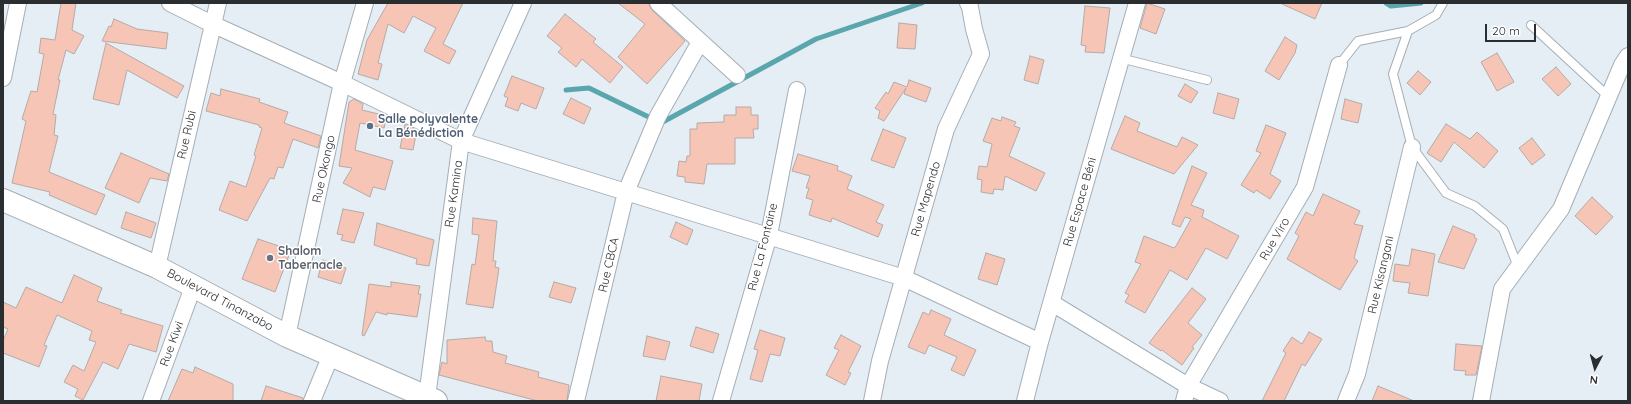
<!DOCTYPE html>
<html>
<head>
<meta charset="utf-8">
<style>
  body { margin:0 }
  #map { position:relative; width:1631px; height:404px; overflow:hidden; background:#e5edf5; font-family:Quicksand,sans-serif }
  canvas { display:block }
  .frame { position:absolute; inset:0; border:4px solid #2b2e31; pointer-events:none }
  .north { position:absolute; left:1575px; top:348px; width:40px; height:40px; -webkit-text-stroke:3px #fff; paint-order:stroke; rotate:186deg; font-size:11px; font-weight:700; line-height:16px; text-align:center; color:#2b2e31 }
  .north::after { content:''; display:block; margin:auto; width:14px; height:18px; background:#2b2e31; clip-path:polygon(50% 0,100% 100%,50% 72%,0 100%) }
  .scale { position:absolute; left:1485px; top:24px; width:51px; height:18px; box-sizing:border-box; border:2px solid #2b2e31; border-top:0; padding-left:5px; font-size:12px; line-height:14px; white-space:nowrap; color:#2b2e31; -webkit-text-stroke:3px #fff; paint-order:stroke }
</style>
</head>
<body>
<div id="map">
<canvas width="1631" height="404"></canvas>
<div class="frame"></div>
<div class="north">N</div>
<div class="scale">20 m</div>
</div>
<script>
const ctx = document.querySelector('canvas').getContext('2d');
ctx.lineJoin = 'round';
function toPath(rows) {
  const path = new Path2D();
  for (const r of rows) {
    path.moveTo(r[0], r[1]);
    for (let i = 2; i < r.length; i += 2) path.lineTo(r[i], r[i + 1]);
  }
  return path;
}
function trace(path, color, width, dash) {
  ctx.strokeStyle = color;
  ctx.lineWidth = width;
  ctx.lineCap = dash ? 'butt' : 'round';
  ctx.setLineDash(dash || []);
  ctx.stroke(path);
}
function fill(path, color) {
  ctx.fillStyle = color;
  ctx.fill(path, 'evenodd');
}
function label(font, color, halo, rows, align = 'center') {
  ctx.font = font + ' Quicksand,sans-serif';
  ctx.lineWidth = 3;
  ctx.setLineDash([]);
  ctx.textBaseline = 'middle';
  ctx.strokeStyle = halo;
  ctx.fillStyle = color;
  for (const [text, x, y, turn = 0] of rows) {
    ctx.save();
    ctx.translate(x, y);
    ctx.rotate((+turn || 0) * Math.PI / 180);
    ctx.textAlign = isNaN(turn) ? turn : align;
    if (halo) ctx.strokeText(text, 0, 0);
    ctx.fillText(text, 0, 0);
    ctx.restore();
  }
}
trace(toPath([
  [1386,3,1391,6,1421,3],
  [566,90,589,88,661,123,816,39,922,3]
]), '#5aa6ad', 5);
const building = toPath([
  [61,3,76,3,72,30,84,36,74,54,66,50,58,80,60,80,53,114,56,115,54,135,58,136,49,172,105,195,96,215,49,195,50,192,12,183,26,121,22,119,31,91,37,92,44,54,39,53,41,38,55,40,61,3],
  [388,3,463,3,443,44,456,51,449,64,424,51,436,28,413,16,404,33,388,24,378,63,382,64,378,80,358,74,367,40,388,3],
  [618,3,648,3,652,10,685,41,647,84,618,57,645,24,618,3],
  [1147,3,1165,9,1156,34,1140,28,1147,3],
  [1280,3,1322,3,1315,19,1280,3],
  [1085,6,1110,8,1104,53,1085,52,1086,46,1081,45,1085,6],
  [565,14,596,39,593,42,623,67,610,83,582,59,576,67,558,52,562,48,547,36,565,14],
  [114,19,137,29,168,33,166,49,102,41,109,26,111,27,114,19],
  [899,23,917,25,915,49,897,48,899,23],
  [1285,37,1297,45,1295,53,1279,80,1265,71,1285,37],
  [106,43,184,86,177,98,127,70,119,105,93,99,106,43],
  [1497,53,1514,82,1497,91,1481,62,1497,53],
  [1030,56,1044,60,1038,84,1024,80,1030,56],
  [1556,67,1571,84,1558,96,1542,79,1556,67],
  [1418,71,1431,82,1420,95,1407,83,1418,71],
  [512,76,544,88,536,109,521,103,518,111,505,106,508,98,504,96,512,76],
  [909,80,931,88,926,102,904,94,906,88,884,121,878,118,880,111,875,108,886,92,888,94,894,82,907,87,909,80],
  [1185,84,1198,92,1191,103,1178,96,1185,84],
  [221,89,260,99,259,102,288,112,284,123,321,136,318,148,293,139,283,168,278,167,274,179,270,178,247,221,219,210,230,181,246,187,256,156,254,155,262,128,259,127,259,125,206,111,211,93,220,96,221,89],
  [1218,93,1239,99,1234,119,1213,113,1218,93],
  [571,98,591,108,584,124,563,114,571,98],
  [354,99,363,104,362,110,387,116,384,128,360,123,355,150,393,161,385,190,373,187,370,197,343,183,352,168,339,166,349,102,354,99],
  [1345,99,1362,104,1358,123,1341,119,1345,99],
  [736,107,751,107,751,115,758,115,758,129,753,129,754,138,735,138,735,164,707,164,704,184,685,182,685,177,677,176,679,161,686,162,687,156,690,156,690,129,697,129,697,123,724,122,724,115,736,115,736,107],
  [1125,116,1140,123,1137,131,1177,147,1182,137,1198,145,1174,174,1111,149,1125,116],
  [1002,117,1016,122,1014,126,1020,128,1009,156,1045,173,1036,191,1005,176,1003,190,994,189,993,194,981,192,982,180,977,179,979,166,987,167,992,144,983,141,992,118,1001,121,1002,117],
  [405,124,417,130,413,150,400,148,405,124],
  [1446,124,1470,139,1477,132,1498,151,1484,168,1454,142,1441,162,1427,153,1446,124],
  [1266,125,1286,133,1270,174,1281,181,1270,199,1256,190,1254,193,1241,185,1261,153,1256,151,1266,125],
  [883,129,906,138,894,168,871,160,883,129],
  [1532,138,1545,155,1532,165,1519,148,1532,138],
  [121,153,169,174,167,181,150,178,139,203,105,188,121,153],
  [798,154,838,166,837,170,852,176,847,189,884,205,876,222,883,225,878,237,832,218,831,222,809,215,813,200,806,198,809,188,806,188,810,176,792,171,798,154],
  [1192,166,1207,173,1191,205,1204,210,1202,217,1239,236,1227,259,1206,248,1187,280,1170,270,1145,313,1125,302,1129,295,1125,293,1141,264,1135,262,1144,236,1174,248,1176,246,1191,219,1185,217,1180,227,1172,224,1192,166],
  [1323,194,1360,211,1354,224,1363,226,1354,258,1358,261,1340,290,1287,259,1299,236,1295,233,1306,212,1313,216,1323,194],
  [1592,197,1613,217,1596,235,1575,216,1592,197],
  [343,209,364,213,354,243,341,240,343,235,337,234,343,209],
  [126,212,156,223,151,238,121,228,126,212],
  [473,218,497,221,493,261,496,261,495,267,499,268,493,308,466,304,472,264,475,265,479,235,472,234,473,218],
  [676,222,693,230,687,245,670,237,676,222],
  [377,223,434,240,429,266,416,264,417,259,374,245,377,223],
  [1453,226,1475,235,1474,237,1477,239,1464,269,1438,262,1453,226],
  [258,239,291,250,275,292,242,279,258,239],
  [1412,249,1435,254,1428,296,1408,293,1410,283,1393,281,1395,264,1409,266,1412,249],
  [986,253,1005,259,997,285,978,279,986,253],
  [323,260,346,268,341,284,318,277,323,260],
  [74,275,102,288,97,301,122,310,120,313,163,326,156,352,129,344,118,369,103,362,83,400,75,396,78,389,64,382,73,365,84,371,96,342,89,340,92,331,57,315,44,345,47,346,39,367,3,353,3,341,8,329,3,327,3,302,16,308,26,287,62,303,74,275],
  [391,282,420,286,418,294,421,294,417,317,387,313,387,315,376,312,364,336,362,335,369,284,391,287,391,282],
  [554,282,576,288,571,303,549,297,554,282],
  [1192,288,1206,299,1188,323,1202,335,1192,347,1194,348,1182,365,1162,350,1161,351,1149,343,1192,288],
  [931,310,951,319,944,335,976,350,964,376,951,370,957,357,929,345,925,354,908,347,923,312,929,315,931,310],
  [696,327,719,334,713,353,690,346,696,327],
  [760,330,785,338,780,356,770,354,762,382,750,379,758,350,754,349,760,330],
  [1309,332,1322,339,1305,366,1302,364,1284,401,1262,401,1286,353,1283,351,1292,337,1302,344,1309,332],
  [841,335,861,346,848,372,851,373,845,385,826,375,839,350,834,348,841,335],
  [647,336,670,342,665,360,643,356,647,336],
  [485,337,486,341,492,341,493,352,507,356,505,363,539,372,538,377,569,385,567,401,538,401,439,375,442,362,447,364,447,340,485,337],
  [1456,344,1482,346,1476,375,1465,375,1466,371,1454,370,1456,344],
  [195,367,233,384,233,401,168,401,182,369,193,373,195,367],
  [661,376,702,384,699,401,656,401,661,376],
  [266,386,303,398,303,401,261,401,266,386],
  [1378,386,1414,401,1372,401,1378,386]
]);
fill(building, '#f6c5b6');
trace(building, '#b5aaa6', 1);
const lane = toPath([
  [1443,3,1436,15,1408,31,1393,74,1412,147,1446,193,1475,206,1503,229,1518,267],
  [1531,25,1609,97],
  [1120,58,1207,80],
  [1339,65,1358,41,1408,31]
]);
const street = toPath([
  [170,3,212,24,342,83,461,141,904,278,1040,342],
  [658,3,737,75],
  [3,78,18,3],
  [157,267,218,3],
  [1052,303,1188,386,1220,401],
  [287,336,342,83,365,3],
  [427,397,461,141,523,3],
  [151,401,193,287],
  [312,401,331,355],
  [576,401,626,192,658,116,700,42],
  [721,401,769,235,797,90],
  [872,401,880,361,946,129,981,54,974,29,970,7,968,3],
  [1025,401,1040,342,1137,3],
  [1184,401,1188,386,1305,187,1339,65],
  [1346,401,1357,374,1412,147],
  [1481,401,1502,289,1561,209,1622,65,1628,56]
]);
const secondary = toPath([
  [3,200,157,267,287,336,436,401]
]);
trace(lane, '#a6aeb5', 10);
trace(street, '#a6aeb5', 18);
trace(secondary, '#a6aeb5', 24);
trace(lane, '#fff', 8);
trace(street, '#fff', 16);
trace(secondary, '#fff', 22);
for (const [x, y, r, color] of [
  [370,126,4,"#5c6f8a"],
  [270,258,4,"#6b7280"]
]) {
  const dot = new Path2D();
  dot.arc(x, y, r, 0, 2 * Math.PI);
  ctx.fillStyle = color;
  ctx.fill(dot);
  trace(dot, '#fff', 1.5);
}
label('bold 12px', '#4e5e75', '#fff', [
  ["Salle polyvalente",378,119],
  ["La Bénédiction",378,133]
], 'left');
label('12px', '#2b2e31', '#fff', [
  ["Rue Rubi",187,135,-77],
  ["Rue Okongo",324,169,-78],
  ["Rue Kamina",454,194,-82],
  ["Rue Mapendo",926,199,-74],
  ["Rue Espace Béni",1080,202,-74],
  ["Rue Viro",1275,239,-60],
  ["Rue La Fontaine",763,247,-76],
  ["Rue CBCA",609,265,-77],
  ["Rue Kisangani",1381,275,-77],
  ["Boulevard Tinanzabo",220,300,28],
  ["Rue Kiwi",172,344,-70]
]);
label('bold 12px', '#5b616d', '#fff', [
  ["Shalom",278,251],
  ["Tabernacle",278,265]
], 'left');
</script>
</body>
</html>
